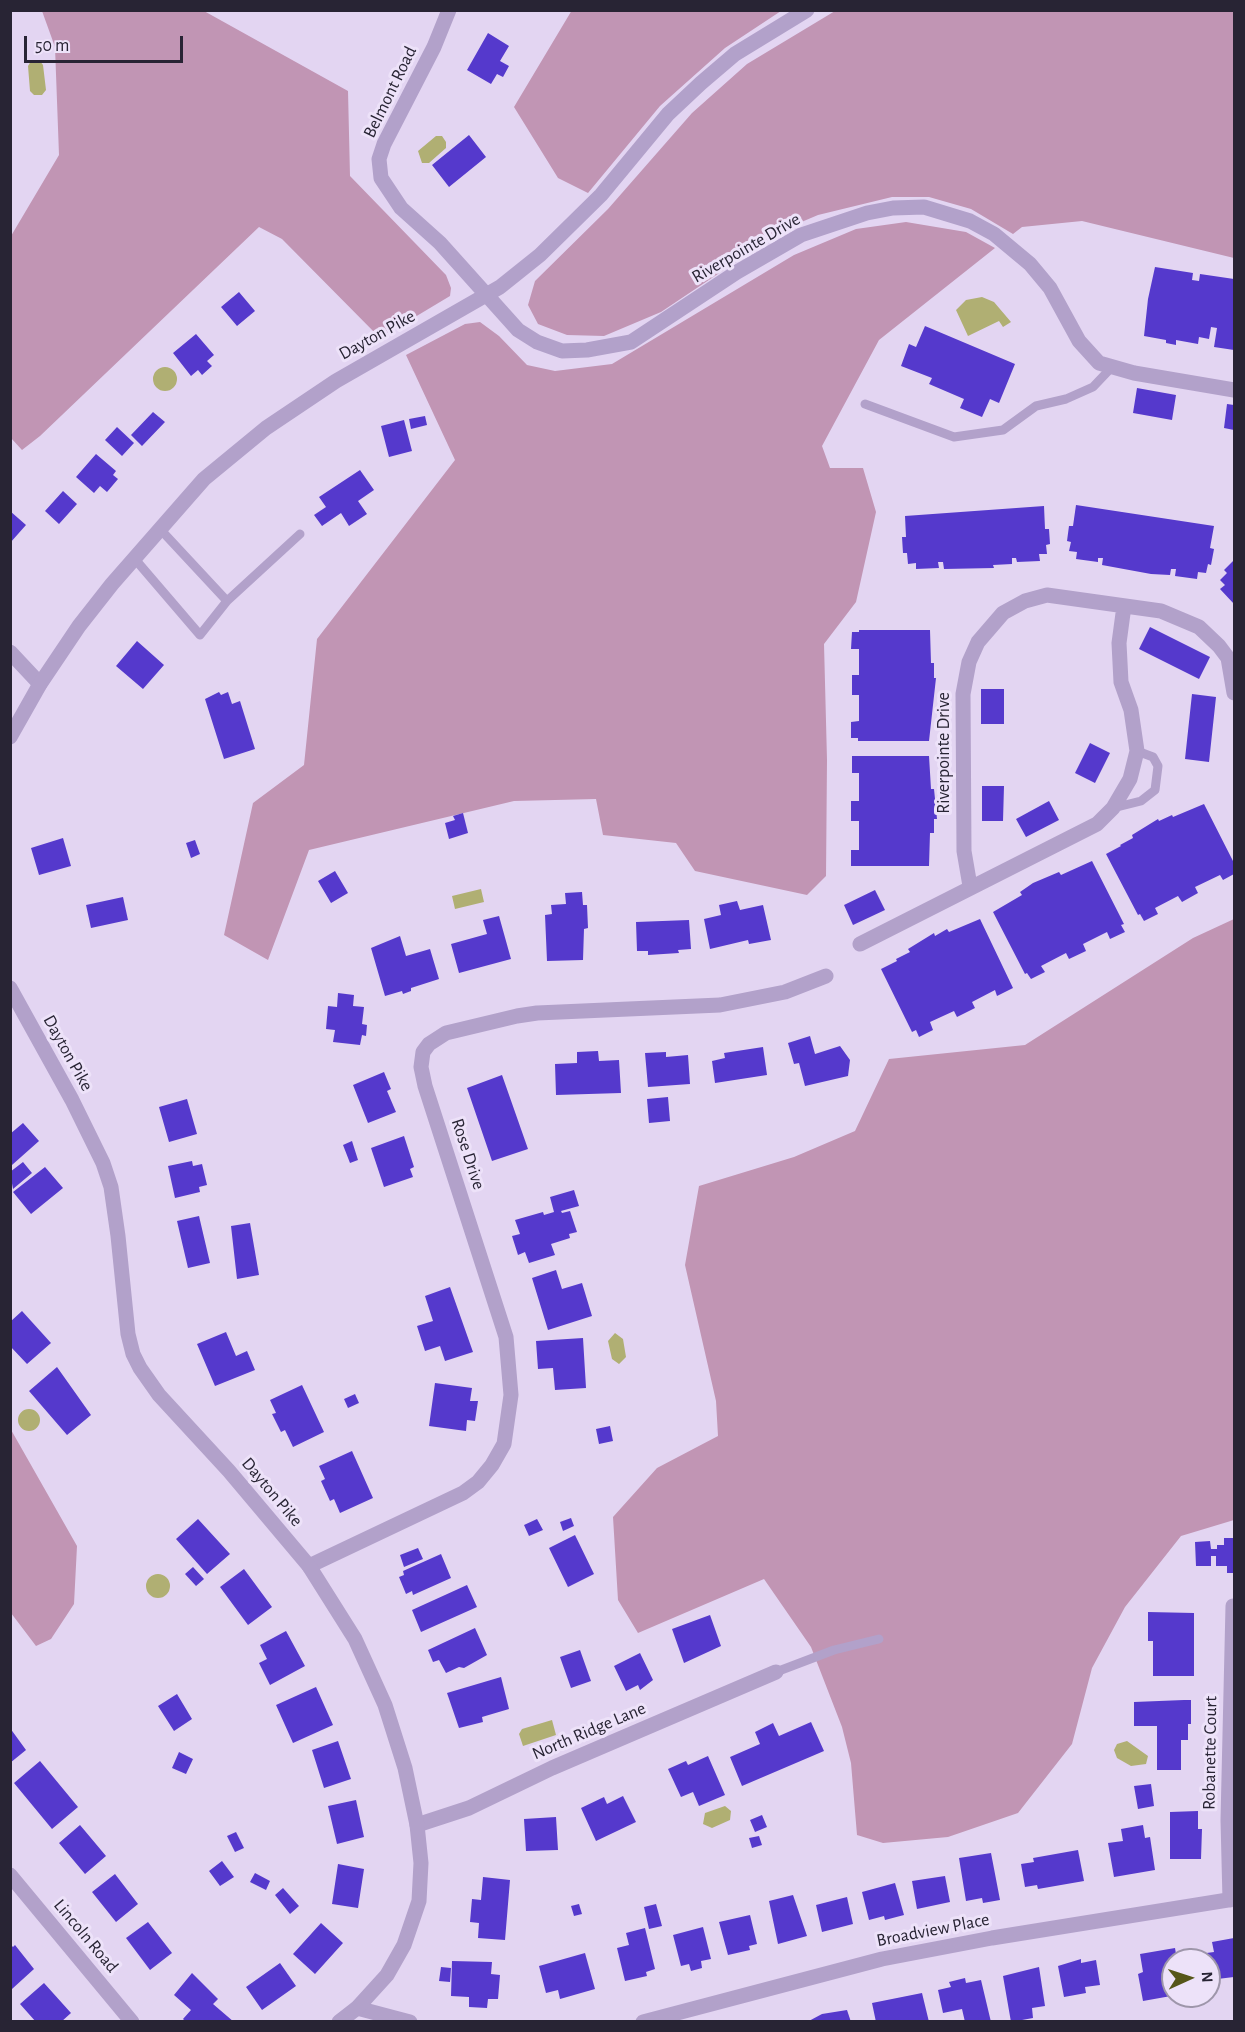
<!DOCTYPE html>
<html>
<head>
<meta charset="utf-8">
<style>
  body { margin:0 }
  #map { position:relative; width:1245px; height:2032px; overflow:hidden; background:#e3d5f2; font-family:"Alegreya Sans",sans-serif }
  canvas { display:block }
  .frame { position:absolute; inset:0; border:12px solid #282434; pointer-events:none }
  .north { position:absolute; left:1161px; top:1948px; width:60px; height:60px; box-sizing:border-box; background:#ede2f9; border:2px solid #9e96aa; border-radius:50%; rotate:87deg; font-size:16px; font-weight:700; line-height:24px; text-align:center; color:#282434 }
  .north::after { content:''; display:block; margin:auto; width:21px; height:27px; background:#565619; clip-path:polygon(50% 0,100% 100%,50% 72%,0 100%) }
  .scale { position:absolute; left:24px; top:36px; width:159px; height:27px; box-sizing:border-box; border:3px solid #282434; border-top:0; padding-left:8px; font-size:18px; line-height:21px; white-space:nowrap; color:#282434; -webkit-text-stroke:4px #ede2f9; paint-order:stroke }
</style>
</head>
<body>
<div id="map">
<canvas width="1245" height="2032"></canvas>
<div class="frame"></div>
<div class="north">N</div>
<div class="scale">50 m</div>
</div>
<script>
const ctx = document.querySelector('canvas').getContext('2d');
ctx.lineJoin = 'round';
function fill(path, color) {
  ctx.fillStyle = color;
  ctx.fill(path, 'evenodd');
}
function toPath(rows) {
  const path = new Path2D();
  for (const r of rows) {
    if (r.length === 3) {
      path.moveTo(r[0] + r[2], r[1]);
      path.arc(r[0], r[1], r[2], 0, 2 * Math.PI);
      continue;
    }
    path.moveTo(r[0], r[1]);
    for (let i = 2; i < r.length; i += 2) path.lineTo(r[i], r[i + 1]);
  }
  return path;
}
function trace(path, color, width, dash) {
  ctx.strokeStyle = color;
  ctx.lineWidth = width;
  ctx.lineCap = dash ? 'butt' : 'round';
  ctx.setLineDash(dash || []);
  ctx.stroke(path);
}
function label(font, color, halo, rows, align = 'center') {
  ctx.font = font + ' "Alegreya Sans",sans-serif';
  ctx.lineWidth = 6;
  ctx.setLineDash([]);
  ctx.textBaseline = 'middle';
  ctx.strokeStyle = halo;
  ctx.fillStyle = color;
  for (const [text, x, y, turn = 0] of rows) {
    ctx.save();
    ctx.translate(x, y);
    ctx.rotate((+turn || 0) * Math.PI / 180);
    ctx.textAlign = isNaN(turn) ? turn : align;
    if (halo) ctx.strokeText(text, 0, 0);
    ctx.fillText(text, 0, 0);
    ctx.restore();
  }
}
fill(toPath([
  [572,10,781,10,781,11,725,48,660,106,588,193,558,178,514,107],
  [42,11,204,11,348,91,350,176,446,275,451,288,450,296,380,338,282,239,259,227,40,436,22,450,11,438,11,236,59,155,55,47],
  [835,11,1234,11,1234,258,1082,221,1022,227,1013,234,971,209,929,197,892,197,818,215,785,229,661,312,604,336,567,335,538,324,528,305,535,281,608,209,692,113,747,64],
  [906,222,966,232,995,248,879,340,822,446,830,468,863,468,876,512,856,602,824,644,827,760,826,876,807,895,695,871,676,843,603,835,596,799,514,801,309,850,268,960,224,935,253,803,304,765,317,639,455,460,406,355,465,324,480,322,499,336,527,365,555,371,612,364,794,255,856,229],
  [1234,919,1234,1520,1181,1536,1125,1607,1092,1668,1072,1744,1018,1813,948,1837,883,1843,857,1835,851,1763,842,1727,811,1647,764,1579,638,1633,618,1600,613,1517,657,1468,718,1436,716,1401,685,1265,699,1186,794,1157,855,1131,889,1059,1025,1045,1193,938],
  [10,1428,77,1546,74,1604,51,1639,36,1646,11,1613]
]), '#c195b4');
fill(toPath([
  [31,61,40,61,43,65,46,90,42,95,34,95,30,91,28,66],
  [436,136,442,136,446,142,446,148,429,163,422,163,418,151],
  [982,297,994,302,1011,322,1003,327,999,321,968,336,956,310,966,300],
  [165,379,12],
  [481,889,484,902,455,909,452,896],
  [615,1333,623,1339,626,1357,619,1364,612,1359,608,1341],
  [29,1420,11],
  [158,1586,12],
  [552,1720,556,1735,523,1746,519,1734,522,1729],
  [1127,1741,1148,1756,1146,1764,1131,1766,1117,1758,1114,1750,1117,1744],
  [725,1806,731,1811,730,1820,712,1828,703,1824,705,1813]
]), '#b0af73');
fill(toPath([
  [488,33,509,46,500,61,509,66,503,77,497,74,491,84,467,70],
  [469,135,486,157,449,187,432,165],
  [1155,267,1193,273,1192,280,1199,281,1200,274,1234,279,1234,350,1214,347,1217,328,1211,327,1209,339,1199,337,1198,344,1176,340,1176,345,1166,343,1166,340,1144,336,1148,299],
  [239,292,255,311,237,326,221,307],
  [925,326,1015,364,999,403,990,399,982,417,960,408,964,399,929,384,932,378,901,366,909,344,916,347],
  [196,334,214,355,207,361,212,366,202,375,198,370,191,376,173,353],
  [1137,388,1176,395,1172,420,1133,413],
  [1227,404,1234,405,1234,430,1224,428],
  [153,412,165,422,142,446,131,435],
  [425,416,427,425,411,429,409,419],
  [404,420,412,451,389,457,381,426],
  [117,427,134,443,122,456,105,440],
  [96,454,116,471,113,475,118,479,107,492,100,486,94,493,76,477],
  [360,470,374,490,358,501,367,514,349,526,341,513,322,526,314,515,326,507,319,497],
  [63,491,77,504,59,524,45,511],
  [1076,505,1214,526,1210,548,1214,549,1211,565,1208,564,1206,573,1198,572,1197,579,1175,576,1176,569,1171,569,1170,575,1151,574,1102,565,1103,558,1098,558,1098,562,1076,559,1077,552,1069,551,1071,542,1067,541,1069,526,1073,526],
  [1044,506,1045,529,1049,529,1050,544,1046,545,1047,554,1039,554,1040,561,1017,562,1016,558,1012,558,1012,564,993,565,994,568,944,569,943,562,938,562,939,568,916,569,916,563,908,564,907,553,903,553,902,537,906,537,905,516],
  [10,511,26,525,10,543],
  [1234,560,1234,604,1220,589,1225,585,1220,580,1227,573,1224,570],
  [1150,627,1210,657,1199,679,1139,649],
  [859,630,930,630,931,663,934,663,934,678,936,678,929,741,858,741,858,738,851,738,851,722,859,721,859,695,852,695,852,675,859,675,859,649,851,649,852,632,859,632],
  [137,641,164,665,143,689,116,666],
  [981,689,1004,689,1004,724,981,724],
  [219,692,221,695,228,692,232,704,240,701,255,749,224,759,205,699],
  [1192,694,1216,697,1209,762,1185,759],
  [1090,743,1110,753,1095,783,1075,773],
  [852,756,929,756,931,789,934,789,937,819,934,819,934,833,930,833,929,866,851,866,851,850,859,850,859,821,851,821,851,801,859,801,859,773,852,773],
  [982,786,1004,786,1003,821,982,821],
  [1049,801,1059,820,1026,837,1016,819],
  [1204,804,1234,863,1234,874,1223,880,1220,875,1195,887,1198,893,1182,902,1178,896,1155,908,1158,914,1144,921,1140,914,1138,915,1106,854,1121,846,1120,845,1133,838,1132,835,1158,819,1159,821,1172,815,1173,817],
  [463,813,468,833,449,839,445,823,455,820,453,816],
  [63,838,71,866,39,875,31,848],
  [195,840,200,854,191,858,186,843],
  [1092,861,1124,924,1121,925,1125,932,1110,939,1107,932,1083,944,1086,951,1069,959,1066,953,1041,966,1045,972,1031,979,1027,973,1025,974,993,912,1022,895,1020,892,1033,883,1059,872,1061,875],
  [335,871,348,893,331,903,318,881],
  [875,890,885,910,853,925,844,905],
  [582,892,583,905,587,905,588,928,584,929,583,960,547,961,545,915,552,914,551,905,566,904,565,893],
  [123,897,128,920,91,928,86,905],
  [737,901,740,910,763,905,771,940,749,944,748,940,710,949,704,919,721,915,719,905],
  [499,916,511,959,459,973,451,944,487,934,483,920],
  [980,919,1013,988,997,996,995,990,972,1002,975,1008,957,1017,954,1011,930,1022,933,1030,919,1037,916,1030,912,1032,881,969,897,961,896,959,910,952,908,949,934,933,935,936,947,929,949,932],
  [689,920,691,949,678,950,679,953,648,955,648,951,637,951,636,922],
  [400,936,406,956,430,949,439,979,411,988,411,991,403,994,402,991,385,996,371,948],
  [338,993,354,995,353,1006,364,1007,362,1024,367,1025,366,1036,362,1035,360,1045,333,1042,335,1030,326,1029,328,1006,337,1007],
  [810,1036,815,1054,840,1046,850,1060,848,1076,805,1086,799,1063,794,1064,788,1043],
  [763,1047,767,1075,715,1083,712,1061,725,1058,724,1053],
  [598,1051,599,1061,619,1060,621,1093,556,1095,555,1064,577,1063,577,1052],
  [666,1052,666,1057,688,1055,690,1084,648,1087,645,1053],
  [384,1072,391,1089,387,1091,396,1112,368,1123,353,1085],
  [502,1075,528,1149,492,1161,467,1088],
  [668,1097,670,1121,649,1123,647,1099],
  [187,1099,197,1134,169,1142,159,1107],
  [23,1123,39,1141,12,1165,10,1134],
  [404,1136,414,1167,410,1169,413,1177,384,1187,371,1148],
  [352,1141,358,1160,350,1163,343,1145],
  [192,1161,193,1166,202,1164,207,1185,199,1187,200,1192,175,1198,168,1166],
  [23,1162,32,1173,13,1189,10,1172],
  [45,1167,63,1188,31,1214,13,1192],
  [574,1190,579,1206,561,1211,562,1213,570,1211,577,1232,569,1234,570,1238,551,1244,555,1255,529,1263,525,1252,518,1255,512,1236,520,1234,515,1220,543,1212,544,1215,554,1212,550,1197],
  [199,1216,210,1263,188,1268,177,1221],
  [250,1223,259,1275,237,1279,231,1226],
  [556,1270,562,1289,582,1283,592,1316,548,1330,532,1278],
  [450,1287,473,1352,445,1361,440,1346,425,1351,417,1326,433,1321,425,1296],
  [22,1311,51,1343,27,1364,10,1346,10,1322],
  [226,1332,236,1356,247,1351,255,1370,215,1386,197,1344],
  [583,1338,586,1388,555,1390,553,1368,538,1369,536,1341],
  [57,1367,91,1415,67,1435,29,1391],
  [435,1383,472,1388,470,1401,478,1401,475,1421,467,1420,466,1431,429,1426],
  [302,1385,324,1432,293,1447,285,1430,281,1432,272,1414,276,1413,270,1400],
  [355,1394,359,1403,348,1408,344,1399],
  [610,1426,613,1441,599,1444,596,1429],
  [352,1451,373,1498,340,1513,334,1499,330,1501,321,1481,325,1479,319,1466],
  [571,1518,574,1526,563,1531,560,1522],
  [198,1519,230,1554,207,1574,176,1539],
  [537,1519,543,1530,529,1536,524,1525],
  [575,1535,594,1574,568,1587,549,1548],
  [1224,1538,1234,1538,1234,1573,1227,1573,1227,1566,1216,1566,1216,1556,1211,1556,1211,1566,1196,1566,1195,1542,1210,1541,1211,1549,1217,1549,1217,1545,1224,1545],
  [418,1548,423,1559,404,1567,400,1555],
  [441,1554,451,1578,413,1595,412,1591,406,1594,399,1577,404,1575,403,1571],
  [193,1567,204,1579,196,1586,185,1574],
  [244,1569,272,1607,248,1625,220,1587],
  [467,1585,477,1607,421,1632,412,1610],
  [1148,1612,1194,1613,1194,1676,1153,1676,1153,1641,1148,1641],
  [710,1615,721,1646,684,1663,672,1629],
  [475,1628,487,1655,464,1668,459,1667,446,1673,439,1660,433,1662,428,1650],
  [286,1631,305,1666,270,1685,259,1663,267,1659,260,1645],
  [580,1650,591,1681,571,1688,560,1657],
  [640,1653,653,1680,640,1690,638,1685,626,1691,614,1666],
  [501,1677,509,1709,482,1717,483,1722,459,1728,447,1693],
  [316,1687,333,1725,293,1743,276,1705],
  [177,1694,192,1719,174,1731,158,1706],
  [1184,1700,1191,1700,1191,1724,1188,1724,1188,1740,1181,1740,1181,1770,1157,1770,1157,1726,1134,1726,1134,1702],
  [811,1722,824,1751,742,1786,730,1757,760,1744,755,1732,773,1723,779,1736],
  [10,1728,26,1750,10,1763],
  [338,1741,351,1779,324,1788,312,1750],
  [179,1752,193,1759,186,1774,172,1768],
  [708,1756,725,1795,699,1806,693,1792,681,1797,668,1769,686,1761,688,1765],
  [40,1761,78,1807,52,1829,14,1783],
  [1151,1784,1154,1806,1138,1809,1134,1786],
  [623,1796,636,1822,596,1841,581,1808,604,1797,607,1804],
  [356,1800,364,1837,337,1844,328,1806],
  [1198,1811,1198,1829,1202,1829,1201,1859,1170,1859,1170,1812],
  [762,1815,767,1827,755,1832,750,1820],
  [556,1817,558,1850,526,1851,524,1819],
  [80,1825,106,1856,85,1874,59,1843],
  [1143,1825,1145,1838,1150,1837,1155,1870,1114,1877,1108,1843,1123,1841,1121,1829],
  [236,1832,244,1848,235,1852,227,1836],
  [759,1836,762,1845,752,1848,749,1838],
  [1078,1850,1084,1881,1038,1889,1037,1885,1025,1887,1021,1864,1034,1862,1033,1858],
  [991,1853,1000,1900,983,1903,982,1898,966,1901,959,1858],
  [222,1861,234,1877,220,1886,209,1871],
  [338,1864,364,1869,358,1908,332,1904],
  [255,1873,270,1881,266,1890,250,1882],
  [115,1874,138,1904,116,1922,92,1892],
  [945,1876,950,1902,917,1909,912,1881],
  [483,1877,510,1880,505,1940,478,1938,479,1923,470,1922,472,1899,481,1900],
  [895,1883,904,1915,885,1920,884,1916,869,1920,862,1892],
  [283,1888,299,1906,290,1914,275,1895],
  [793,1895,807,1936,778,1944,769,1901],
  [847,1897,853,1924,822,1932,816,1905],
  [579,1904,582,1914,574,1916,571,1906],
  [656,1904,662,1926,649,1929,644,1907],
  [750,1915,757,1944,749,1946,750,1950,728,1955,719,1922],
  [148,1922,172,1953,150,1970,126,1938],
  [321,1923,343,1943,315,1974,293,1954],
  [703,1927,711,1959,701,1961,702,1968,691,1971,689,1964,681,1966,673,1935],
  [645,1928,655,1969,646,1972,647,1976,625,1981,617,1948,629,1945,626,1933],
  [1234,1938,1234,1977,1209,1980,1209,1960,1200,1960,1199,1954,1214,1952,1212,1942],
  [10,1944,13,1947,15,1945,34,1969,12,1989],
  [1175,1948,1177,1960,1173,1960,1173,1984,1169,1985,1171,1996,1143,2001,1138,1974,1143,1972,1140,1954],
  [585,1953,595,1989,560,1999,558,1990,546,1993,539,1966],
  [1081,1959,1081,1963,1096,1960,1100,1985,1085,1987,1086,1993,1064,1997,1058,1966],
  [452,1961,492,1962,491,1974,500,1975,498,1999,488,1999,487,2008,469,2007,469,1997,451,1996],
  [280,1963,296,1986,262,2010,246,1987],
  [441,1967,451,1968,450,1982,439,1981],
  [1039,1967,1045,2006,1032,2008,1033,2018,1011,2022,1003,1976],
  [192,1973,218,1999,213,2004,234,2022,186,2022,183,2019,191,2010,174,1995],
  [965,1978,966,1983,981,1980,991,2022,965,2022,962,2009,943,2013,938,1990,951,1987,949,1982],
  [44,1983,71,2013,61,2022,36,2022,20,2004],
  [922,1993,929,2022,876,2022,872,2003],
  [847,2010,851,2022,807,2022,822,2014]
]), '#5539cc');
trace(toPath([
  [865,404,954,437,1003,430,1036,406,1066,399,1093,387,1112,367],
  [160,529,227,601],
  [134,558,200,635,227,601,300,534],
  [1113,808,1141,801,1155,790,1158,766,1153,757,1137,751],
  [776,1672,834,1650,879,1639]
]), '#b2a1ca', 9);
trace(toPath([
  [449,10,434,47,384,144,379,159,381,178,401,208,440,243,518,330,537,342,562,351,587,350,631,342,737,272,801,235,867,213,893,208,924,207,970,221,994,234,1030,264,1050,288,1079,341,1099,363,1134,373,1234,390],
  [10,652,40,684],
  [970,886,964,851,963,694,969,662,978,642,1003,613,1025,601,1047,595,1161,611,1199,627,1219,646,1228,658,1234,693],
  [860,944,1097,824,1113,808,1130,779,1137,751,1131,710,1121,682,1119,643,1124,606],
  [309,1566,463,1493,478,1482,492,1465,504,1444,511,1395,506,1337,425,1086,421,1067,423,1052,429,1044,446,1033,517,1016,537,1013,720,1005,785,992,826,976],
  [417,1825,469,1808,552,1768,776,1672],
  [10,1875,132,2022],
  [1230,1900,1228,1820,1233,1606],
  [357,2008,410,2022],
  [643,2022,882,1959,992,1938,1234,1899]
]), '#b2a1ca', 15);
trace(toPath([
  [10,737,40,684,79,626,112,584,204,479,266,428,336,381,500,287,540,255,601,195,668,114,701,83,735,54,807,10],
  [10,988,72,1100,103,1163,111,1187,118,1236,128,1334,133,1354,140,1368,159,1395,229,1471,309,1566,355,1639,385,1705,405,1768,417,1825,421,1863,419,1901,404,1945,387,1975,357,2008,339,2022]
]), '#b2a1ca', 15);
label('18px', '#282434', '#ede2f9', [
  ["Belmont Road",390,92,-64],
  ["Riverpointe Drive",746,248,-30],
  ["Dayton Pike",377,335,-29],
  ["Riverpointe Drive",944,753,-90],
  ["Dayton Pike",68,1053,61],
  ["Rose Drive",468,1154,72],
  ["Dayton Pike",272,1492,50],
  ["North Ridge Lane",589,1731,-23],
  ["Robanette Court",1210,1753,-89],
  ["Broadview Place",933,1930,-11],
  ["Lincoln Road",86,1936,50]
]);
</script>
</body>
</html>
